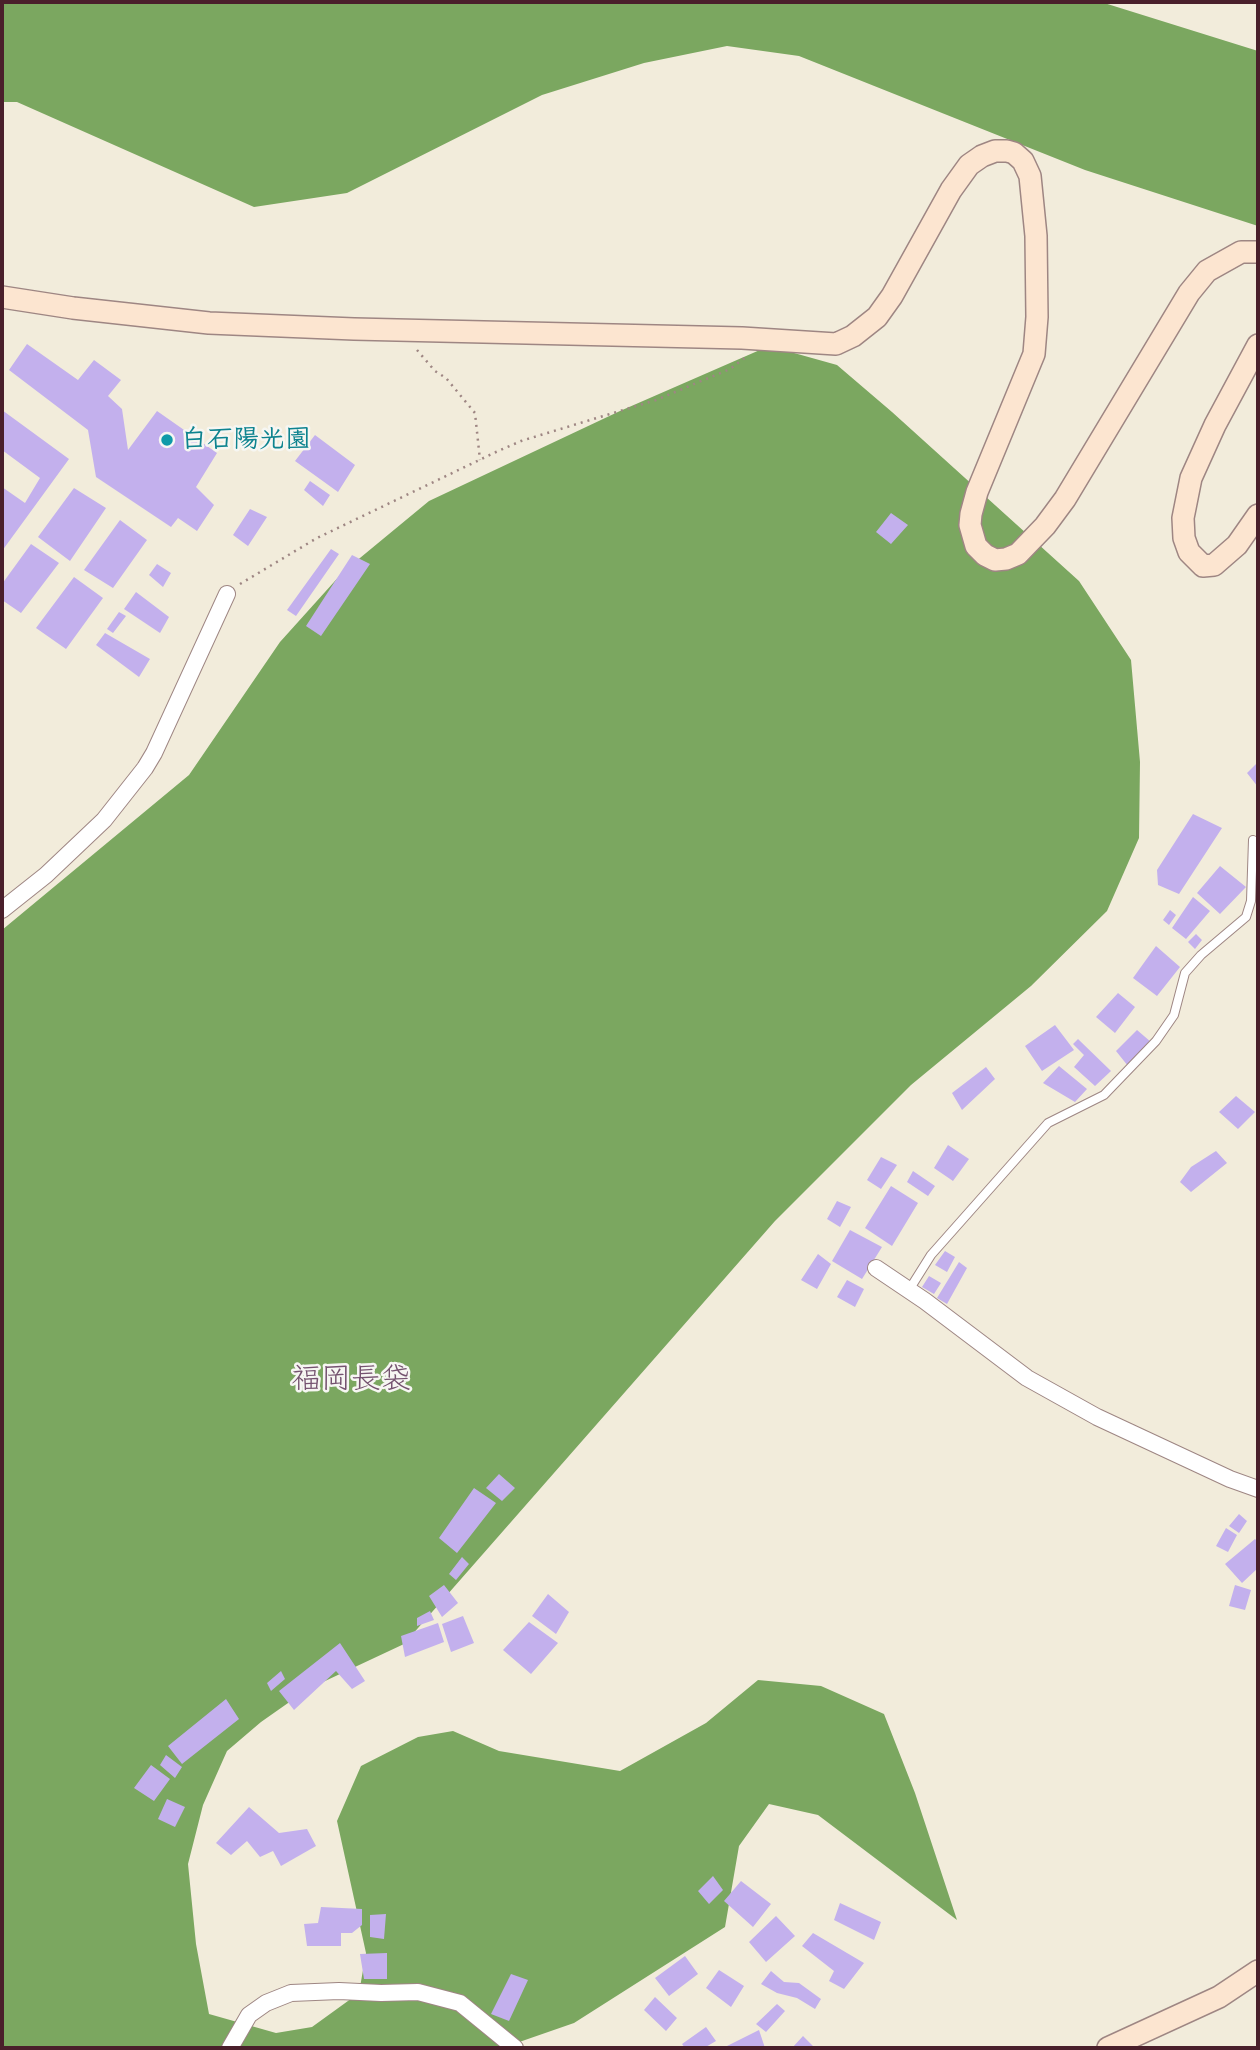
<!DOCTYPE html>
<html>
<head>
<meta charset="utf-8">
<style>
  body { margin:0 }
  #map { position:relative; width:1260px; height:2050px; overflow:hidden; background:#f2ecdb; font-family:Itim,sans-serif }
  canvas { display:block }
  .frame { position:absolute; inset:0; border:4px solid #4a1f2b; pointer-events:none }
</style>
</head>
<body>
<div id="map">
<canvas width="1260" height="2050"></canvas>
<div class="frame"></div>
</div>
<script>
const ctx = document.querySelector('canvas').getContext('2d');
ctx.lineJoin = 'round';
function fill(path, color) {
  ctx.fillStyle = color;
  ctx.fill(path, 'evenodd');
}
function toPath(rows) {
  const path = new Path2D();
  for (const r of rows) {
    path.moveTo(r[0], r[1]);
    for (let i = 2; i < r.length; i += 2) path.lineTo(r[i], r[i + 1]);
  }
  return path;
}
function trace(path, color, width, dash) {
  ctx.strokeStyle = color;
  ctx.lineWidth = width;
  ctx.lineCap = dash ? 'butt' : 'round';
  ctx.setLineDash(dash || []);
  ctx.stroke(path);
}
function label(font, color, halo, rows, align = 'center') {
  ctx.font = font + ' Itim,"Klee One",sans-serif';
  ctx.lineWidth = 5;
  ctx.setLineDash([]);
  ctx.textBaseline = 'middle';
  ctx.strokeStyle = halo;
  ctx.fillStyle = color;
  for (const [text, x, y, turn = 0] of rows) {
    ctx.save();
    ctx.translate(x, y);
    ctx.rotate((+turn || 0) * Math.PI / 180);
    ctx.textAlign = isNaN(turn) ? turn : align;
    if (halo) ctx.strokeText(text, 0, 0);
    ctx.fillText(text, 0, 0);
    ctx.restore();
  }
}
fill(toPath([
  [2,2,1101,2,1258,51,1258,226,1085,170,799,56,727,46,644,63,542,95,347,193,254,207,17,102,2,102],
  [769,346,837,365,892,412,1079,581,1131,660,1140,762,1139,838,1107,911,1031,986,911,1085,775,1221,404,1644,308,1689,261,1722,227,1751,203,1805,188,1864,196,1944,209,2014,276,2033,312,2027,359,1993,366,1953,337,1821,361,1766,418,1737,453,1731,499,1751,620,1771,706,1723,758,1680,821,1686,884,1714,915,1793,957,1920,818,1815,769,1804,739,1846,725,1927,574,2023,502,2048,2,2048,2,930,189,775,280,642,343,572,429,501,620,411]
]), '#7ba760');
fill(toPath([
  [27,344,78,380,94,360,121,380,108,396,122,409,128,450,157,411,217,453,196,487,214,505,197,531,178,518,171,527,96,477,88,430,9,370],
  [2,410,69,459,2,551,2,487,25,503,40,478,2,450],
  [315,435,355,465,338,492,295,461],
  [310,481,330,495,323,506,304,490],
  [74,488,106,508,70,561,38,537],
  [250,509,267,517,248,546,233,535],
  [891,513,908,525,891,544,876,532],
  [120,520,147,540,113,588,84,570],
  [31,544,59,563,21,613,2,600,2,584],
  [331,549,339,554,296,616,287,610],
  [352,555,370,564,321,636,306,626],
  [157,564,171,573,163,587,149,575],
  [74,577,103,598,66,649,36,628],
  [136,592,169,617,160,633,124,609],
  [119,612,126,616,113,633,107,629],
  [105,633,150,659,139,677,96,645],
  [1258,762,1258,787,1247,773],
  [1193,814,1222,828,1179,894,1158,885,1157,870],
  [1220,866,1246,887,1220,914,1197,893],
  [1193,897,1210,911,1186,939,1172,928],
  [1170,910,1176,915,1169,925,1163,920],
  [1196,934,1202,940,1195,949,1188,942],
  [1156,946,1180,967,1157,996,1133,978],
  [1118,993,1135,1007,1115,1033,1096,1017],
  [1055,1025,1074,1050,1042,1071,1025,1046],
  [1137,1030,1151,1042,1128,1066,1116,1051],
  [1078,1039,1111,1071,1095,1086,1074,1067,1084,1055,1073,1044],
  [1059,1066,1087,1089,1075,1102,1043,1083],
  [986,1067,995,1079,962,1110,952,1093],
  [1236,1096,1255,1112,1238,1129,1219,1112],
  [948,1145,969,1159,953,1181,934,1168],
  [1216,1151,1227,1163,1191,1192,1180,1182,1191,1167],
  [881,1157,897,1165,881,1189,867,1180],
  [913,1171,935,1186,928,1196,907,1182],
  [891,1186,918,1203,892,1246,865,1228],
  [837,1201,851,1207,840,1227,827,1219],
  [850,1230,882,1247,862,1279,832,1261],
  [945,1251,955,1257,947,1272,935,1265],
  [818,1254,831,1264,817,1289,801,1280],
  [959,1262,967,1268,947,1304,937,1298],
  [929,1276,941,1283,934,1294,922,1287],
  [847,1280,864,1289,855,1307,837,1297],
  [499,1474,515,1488,502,1501,486,1488],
  [474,1488,496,1503,457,1553,439,1538],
  [1239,1514,1247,1521,1239,1533,1229,1526],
  [1226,1528,1237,1535,1228,1552,1216,1546],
  [1255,1539,1258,1542,1258,1568,1242,1583,1225,1564],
  [462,1557,469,1564,456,1580,449,1574],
  [444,1585,458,1603,442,1617,429,1596],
  [1235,1585,1251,1590,1245,1610,1229,1606],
  [548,1594,569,1612,556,1634,532,1616],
  [430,1611,434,1620,417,1626,417,1618],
  [463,1616,474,1643,451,1652,442,1624],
  [529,1622,558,1643,531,1674,503,1650],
  [438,1623,444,1642,405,1657,401,1636],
  [340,1643,365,1681,352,1689,336,1671,294,1710,279,1691],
  [281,1671,285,1679,271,1691,267,1683],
  [226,1699,239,1719,182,1764,168,1746],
  [166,1755,182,1767,175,1778,160,1765],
  [151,1765,170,1779,154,1801,134,1788],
  [167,1799,185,1807,175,1827,158,1819],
  [249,1807,279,1833,307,1829,316,1846,281,1866,273,1851,260,1857,247,1841,231,1855,216,1843],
  [713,1876,723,1890,709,1904,698,1891],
  [741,1881,771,1904,753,1927,724,1901],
  [840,1903,881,1922,874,1940,834,1920],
  [321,1907,362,1909,362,1925,352,1933,341,1933,341,1946,307,1946,304,1924,318,1923],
  [386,1914,384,1939,370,1937,370,1915],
  [776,1916,795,1936,766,1962,749,1942],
  [813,1933,864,1963,844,1989,829,1981,834,1971,802,1946],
  [387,1953,387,1979,364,1979,360,1954],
  [685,1956,698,1974,669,1996,655,1978],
  [719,1970,744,1986,731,2007,706,1988],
  [771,1971,784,1982,799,1983,821,1999,815,2009,797,1998,777,1993,761,1984],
  [511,1974,528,1980,509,2021,491,2014],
  [655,1997,677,2018,666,2031,644,2010],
  [777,2004,785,2011,766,2032,756,2024],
  [706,2027,716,2041,704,2048,685,2048,682,2044],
  [759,2030,765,2048,723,2048],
  [803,2036,815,2048,792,2048]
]), '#c3b0ed');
const lane = toPath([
  [909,1290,931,1255,1048,1123,1104,1095,1156,1041,1174,1015,1185,973,1201,955,1246,917,1251,901,1253,840]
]);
const street = toPath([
  [2,910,46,875,104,820,145,768,154,753,227,594],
  [876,1268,925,1301,1027,1378,1097,1417,1230,1479,1258,1489],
  [230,2048,249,2015,266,2003,291,1993,339,1991,381,1993,418,1992,460,2003,515,2048]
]);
const secondary = toPath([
  [2,297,73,308,209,323,354,329,742,338,836,344,853,336,877,317,892,296,951,190,969,165,982,156,995,151,1007,151,1014,153,1023,161,1030,176,1036,236,1037,317,1034,354,977,492,971,514,970,525,976,546,985,555,995,560,1006,559,1018,554,1045,526,1065,499,1189,293,1207,271,1241,252,1258,252],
  [1258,345,1215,425,1191,478,1183,518,1184,538,1189,552,1203,566,1214,565,1237,545,1258,515],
  [1108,2048,1219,1997,1258,1971]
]);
trace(lane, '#9e8683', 10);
trace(street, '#9e8683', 18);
trace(secondary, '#9e8683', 24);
trace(toPath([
  [417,350,435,371,446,378,475,413,480,460],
  [240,584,317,538,496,452,521,441,656,400,730,369,746,357]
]), '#9e8683', 2.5, [2, 5]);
trace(lane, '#fff', 8);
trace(street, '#fff', 16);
trace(secondary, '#fce5d0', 21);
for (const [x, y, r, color] of [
  [167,440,7,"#0f9aa8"]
]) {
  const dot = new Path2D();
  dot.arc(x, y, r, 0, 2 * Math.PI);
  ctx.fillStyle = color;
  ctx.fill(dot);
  trace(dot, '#f6f6f2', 2.5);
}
label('bold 26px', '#0d838f', '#f6f6f2', [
  ["白石陽光園",181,440]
], 'left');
label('30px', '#74526f', '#f6f6f2', [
  ["福岡長袋",351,1380]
]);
</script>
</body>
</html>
